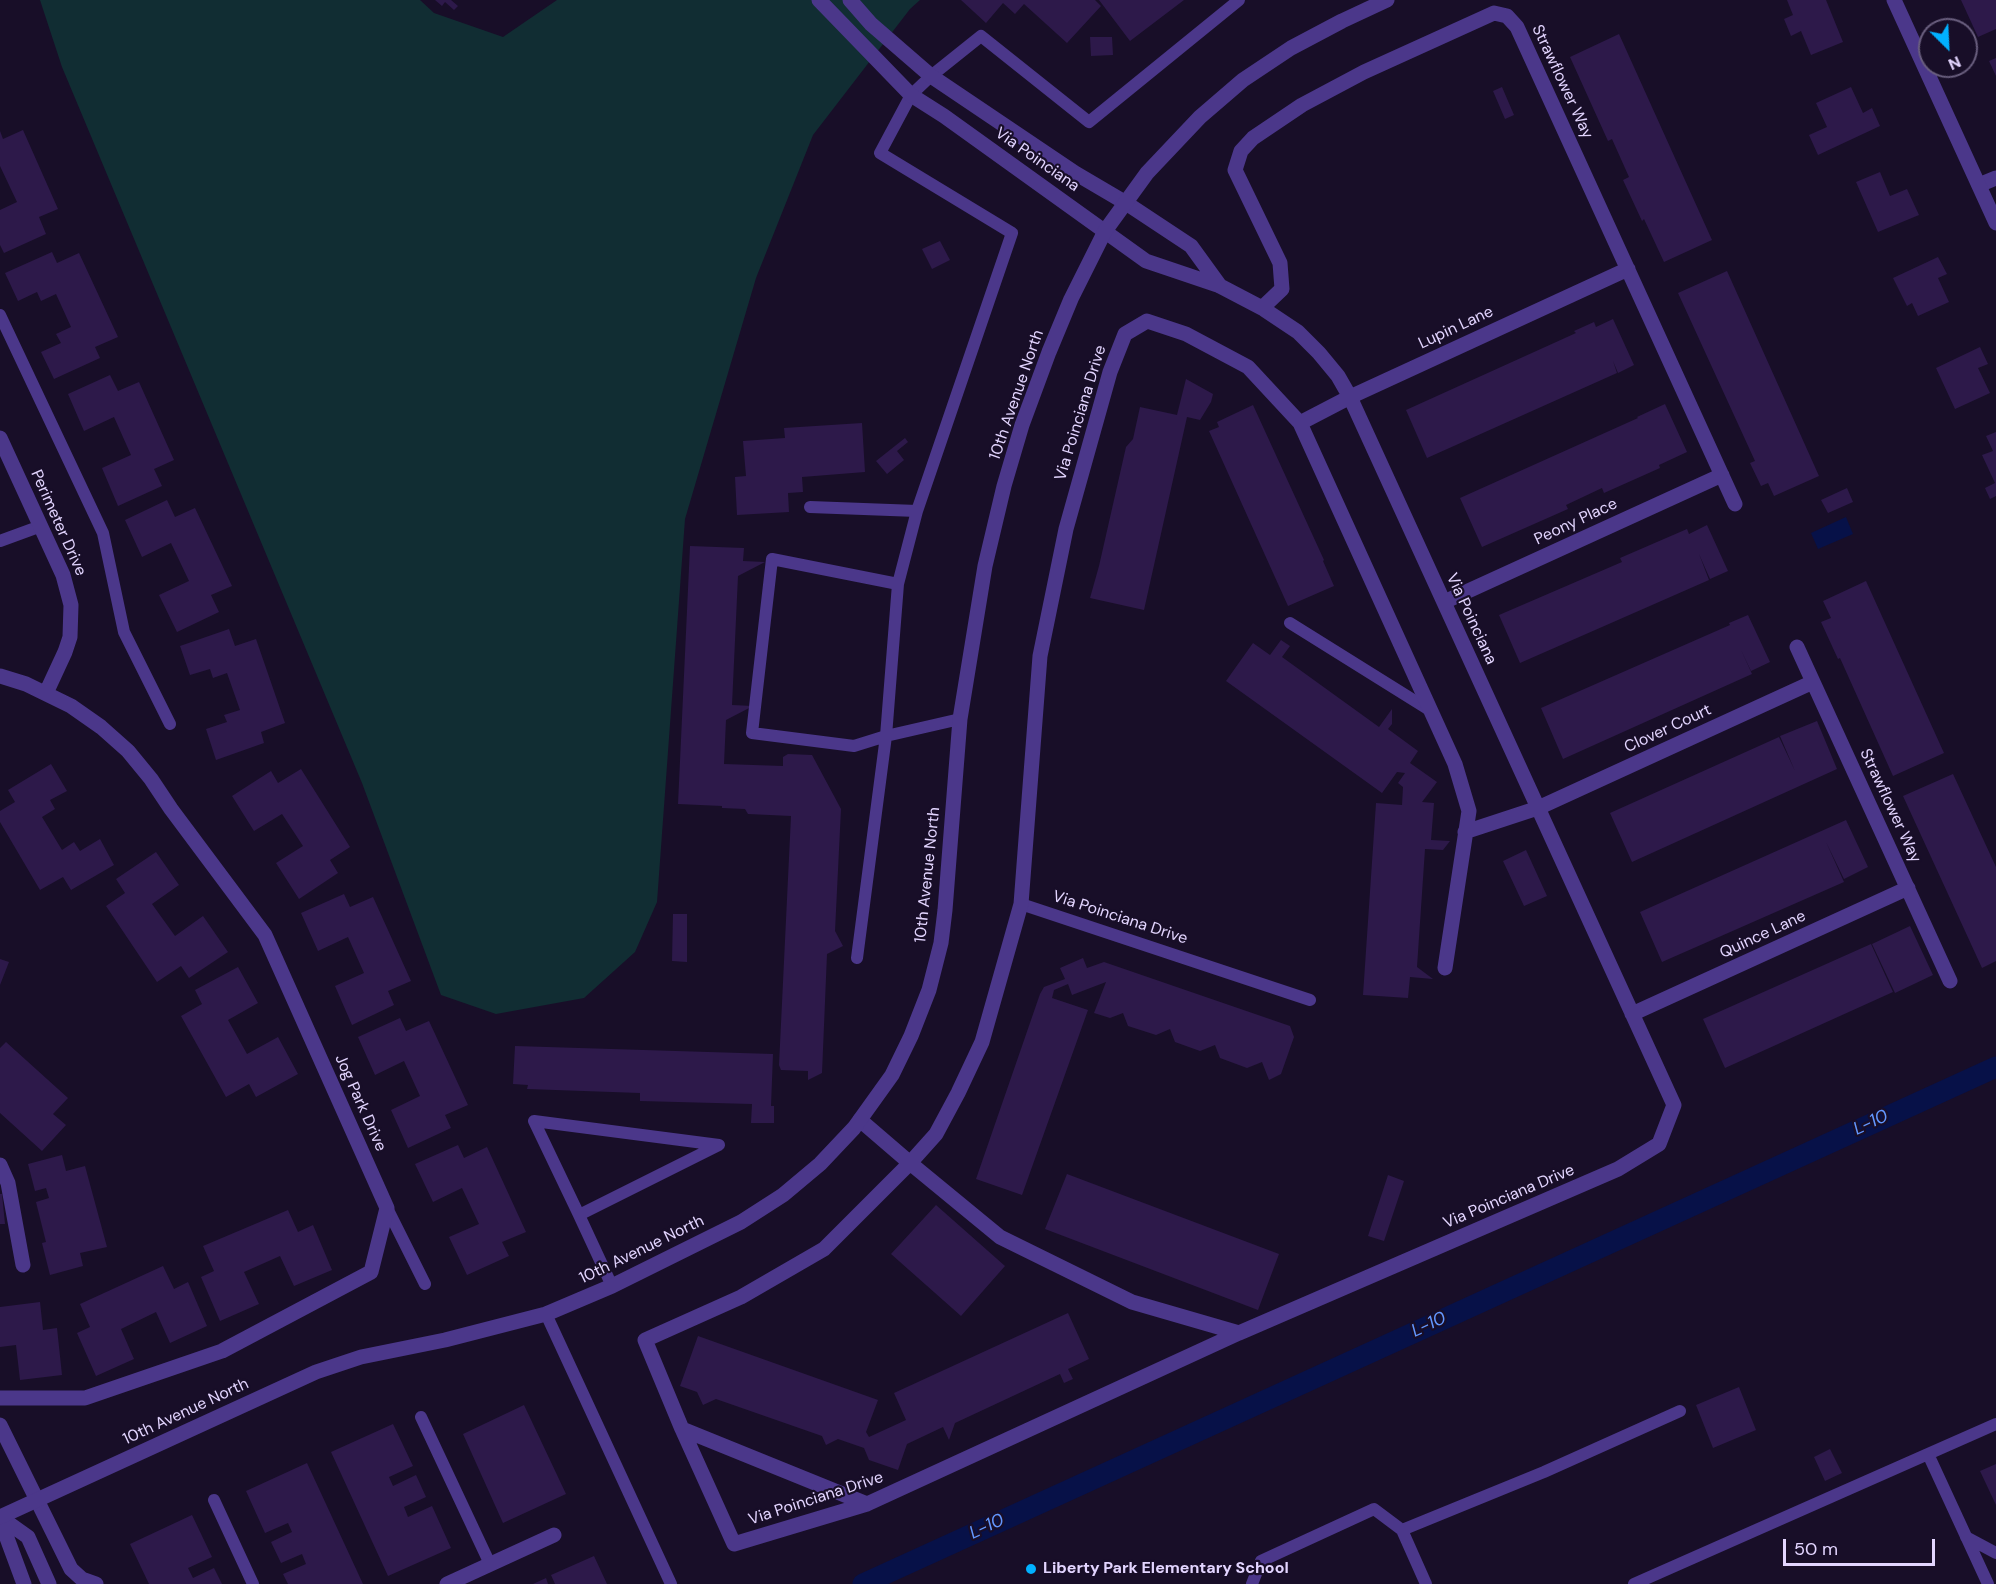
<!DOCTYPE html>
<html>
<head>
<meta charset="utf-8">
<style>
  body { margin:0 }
  #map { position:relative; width:1996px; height:1584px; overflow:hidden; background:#180e28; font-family:"DM Sans",sans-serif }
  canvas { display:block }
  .north { position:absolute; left:1918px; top:18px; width:60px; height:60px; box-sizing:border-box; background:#180e28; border:2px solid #695e7e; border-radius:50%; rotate:156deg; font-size:16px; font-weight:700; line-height:24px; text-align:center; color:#e3d5ff }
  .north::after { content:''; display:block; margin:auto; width:21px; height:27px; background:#01b1ff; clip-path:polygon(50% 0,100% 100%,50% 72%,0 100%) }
  .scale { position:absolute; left:1783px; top:1539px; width:152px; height:27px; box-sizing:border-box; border:3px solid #e3d5ff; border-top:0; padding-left:8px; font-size:18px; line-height:21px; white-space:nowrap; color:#e3d5ff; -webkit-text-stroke:4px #180e28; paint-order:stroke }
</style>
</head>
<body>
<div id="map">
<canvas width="1996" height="1584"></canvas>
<div class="north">N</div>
<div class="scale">50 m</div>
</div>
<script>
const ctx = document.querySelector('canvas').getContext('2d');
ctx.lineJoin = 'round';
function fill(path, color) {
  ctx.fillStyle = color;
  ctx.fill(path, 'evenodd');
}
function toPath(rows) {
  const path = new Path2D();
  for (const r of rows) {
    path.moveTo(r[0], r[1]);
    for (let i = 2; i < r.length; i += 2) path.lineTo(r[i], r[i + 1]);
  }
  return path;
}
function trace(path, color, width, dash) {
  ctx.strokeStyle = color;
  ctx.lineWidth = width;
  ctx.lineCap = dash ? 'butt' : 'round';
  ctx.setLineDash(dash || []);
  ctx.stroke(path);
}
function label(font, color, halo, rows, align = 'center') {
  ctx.font = font + ' "DM Sans",sans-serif';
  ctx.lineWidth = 4.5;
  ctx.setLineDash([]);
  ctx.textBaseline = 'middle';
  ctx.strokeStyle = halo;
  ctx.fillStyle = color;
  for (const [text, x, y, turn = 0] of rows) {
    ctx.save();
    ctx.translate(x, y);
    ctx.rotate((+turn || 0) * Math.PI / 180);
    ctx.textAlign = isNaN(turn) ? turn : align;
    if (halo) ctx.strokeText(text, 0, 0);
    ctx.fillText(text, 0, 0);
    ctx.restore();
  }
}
fill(toPath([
  [40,0,420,0,434,13,503,37,557,0,920,0,910,9,813,135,756,278,685,519,657,902,635,952,584,998,496,1014,441,995,362,783,62,67]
]), '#112d33');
fill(toPath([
  [1846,517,1853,534,1818,549,1811,533]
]), '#071148');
trace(toPath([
  [863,1584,1996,1067]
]), '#071148', 21);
fill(toPath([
  [435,0,451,0,458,6,454,10,445,2,442,6],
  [961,0,1095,0,1101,6,1067,43,1024,4,1015,14,1003,3,986,23],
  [1099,0,1184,0,1130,41],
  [1787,0,1826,0,1843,42,1811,55,1801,31,1791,36,1784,19,1793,15],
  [1961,0,1996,0,1996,29,1978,37],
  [1619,34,1712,240,1664,262,1644,219,1642,221,1623,180,1629,177,1612,139,1608,141,1570,57],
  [1090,37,1112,37,1113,55,1091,56],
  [1996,58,1996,76,1989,61],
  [1502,87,1514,115,1505,119,1493,91],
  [1851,87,1863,113,1872,108,1880,126,1818,155,1809,135,1827,127,1816,103],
  [23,130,58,209,39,217,46,234,4,253,0,245,0,210,17,202,0,166,0,131,3,139],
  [1880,172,1890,196,1907,189,1919,215,1878,232,1856,182],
  [940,241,950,260,932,269,922,249],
  [52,252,57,263,79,253,118,337,95,347,100,358,54,379,41,352,61,343,56,334,71,327,56,294,41,301,37,292,18,301,5,273],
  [1938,257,1947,274,1938,278,1949,302,1918,316,1912,303,1907,306,1893,278],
  [1727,271,1819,476,1774,496,1768,483,1761,486,1750,463,1755,461,1678,293],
  [1613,319,1634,365,1618,373,1613,361,1617,373,1427,458,1406,410,1576,333,1574,331,1594,322,1596,327],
  [1980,347,1988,364,1978,368,1990,393,1955,409,1936,368],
  [110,375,118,391,139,382,174,460,154,469,162,486,118,506,102,468,131,455,114,417,84,431,68,394],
  [1186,379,1213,394,1211,402,1200,420,1187,417,1144,610,1090,598,1099,566,1126,447,1133,439,1140,407,1177,415],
  [1665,404,1687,452,1659,465,1660,468,1604,493,1602,488,1566,505,1568,509,1482,547,1460,498,1638,418,1637,417],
  [1253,405,1324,560,1323,561,1334,586,1288,606,1209,431,1219,427,1217,422],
  [862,423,865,472,802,477,803,492,788,493,789,512,737,515,735,477,746,476,743,441,785,438,784,428],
  [1996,432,1996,496,1990,499,1985,488,1995,483,1982,455,1993,451,1986,436],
  [905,438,908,442,897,451,904,460,887,474,876,461],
  [1847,488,1853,502,1828,513,1821,500],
  [167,500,175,517,195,508,232,586,211,595,219,612,177,632,159,595,189,581,171,543,142,557,125,520],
  [1707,525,1728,571,1710,579,1699,554,1709,580,1520,663,1499,615,1622,562,1620,558,1687,529,1689,534],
  [690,546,744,548,743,561,765,562,738,576,732,705,753,706,726,720,724,764,783,766,783,757,788,754,812,755,841,809,835,931,843,946,827,954,822,1073,808,1080,808,1071,781,1070,779,1065,791,816,748,814,745,809,722,808,722,806,678,804],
  [1866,581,1944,753,1893,776,1840,658,1838,659,1821,622,1831,618,1823,601],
  [1748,615,1770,662,1751,671,1741,650,1752,674,1563,759,1541,708,1730,625,1729,623],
  [229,629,235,646,256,639,285,723,261,732,264,743,216,760,206,729,227,722,224,715,240,710,227,673,213,678,210,669,190,675,180,646],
  [1281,640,1290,646,1282,657,1379,727,1392,709,1392,724,1388,729,1418,751,1410,763,1437,782,1422,802,1434,803,1431,840,1450,841,1443,850,1425,849,1417,967,1433,979,1410,977,1408,998,1363,995,1376,803,1402,805,1403,787,1398,783,1405,773,1397,772,1382,793,1226,681,1253,643,1270,655],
  [1817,721,1837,769,1632,862,1610,813,1779,737,1795,771,1780,736],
  [51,764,67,791,50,800,55,809,42,817,62,850,74,842,80,851,100,839,114,865,71,890,63,877,40,890,0,822,0,811,15,802,8,790],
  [301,769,350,847,330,860,338,873,299,899,276,863,303,846,282,814,254,831,232,796,271,771,278,783],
  [1953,774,1996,867,1996,961,1982,968,1903,796],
  [1846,820,1868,867,1844,879,1826,842,1844,882,1662,962,1640,912],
  [1526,850,1547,896,1524,906,1503,861],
  [156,852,179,885,152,904,175,936,203,916,228,952,189,978,181,966,157,982,106,906,125,893,116,879],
  [344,894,350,907,373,897,411,981,388,991,394,1005,352,1025,335,986,364,973,348,937,318,951,301,913],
  [673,914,687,914,687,962,672,961],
  [1910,926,1933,975,1895,993,1872,944],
  [1871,944,1893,992,1725,1068,1703,1019],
  [1083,958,1087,968,1104,962,1290,1026,1294,1037,1281,1074,1269,1080,1262,1062,1247,1068,1220,1058,1215,1045,1200,1051,1175,1042,1170,1029,1156,1035,1128,1026,1123,1013,1110,1018,1094,1013,1106,982,1072,995,1068,984,1054,990,1052,998,1088,1010,1022,1195,976,1179,1040,994,1044,987,1065,979,1060,968],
  [0,959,9,962,0,985],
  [238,967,258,1003,228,1020,247,1054,278,1037,298,1074,256,1097,249,1084,226,1097,181,1016,202,1004,195,990],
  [400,1018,406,1031,429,1021,468,1105,445,1115,451,1128,408,1148,391,1110,420,1096,404,1061,375,1075,358,1037],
  [6,1042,68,1098,53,1114,66,1125,42,1151,0,1113,0,1048],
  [515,1046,773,1054,771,1106,774,1106,774,1123,751,1123,752,1104,640,1101,640,1093,527,1089,528,1085,513,1084],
  [458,1145,464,1158,487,1147,526,1232,502,1242,509,1256,467,1275,449,1237,479,1224,462,1188,433,1202,415,1164],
  [62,1155,66,1171,85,1166,107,1247,80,1253,83,1266,50,1275,42,1243,46,1242,36,1202,49,1198,46,1188,35,1191,28,1164],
  [1067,1174,1279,1254,1258,1310,1045,1229],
  [1388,1175,1404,1181,1384,1241,1368,1236],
  [0,1194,2,1194,5,1224,0,1224],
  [936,1205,1005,1266,961,1316,891,1254],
  [288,1210,298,1232,313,1225,332,1270,294,1286,280,1256,244,1272,259,1304,220,1321,201,1277,214,1271,203,1246],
  [163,1266,174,1289,188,1282,207,1326,170,1343,156,1312,121,1329,134,1359,96,1376,77,1333,90,1327,80,1304],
  [40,1302,43,1330,57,1328,62,1375,20,1380,16,1345,0,1347,0,1307],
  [1068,1313,1089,1359,1068,1369,1073,1379,1064,1383,1060,1374,955,1423,949,1440,943,1427,907,1444,898,1470,869,1460,864,1448,838,1439,826,1445,822,1436,716,1399,703,1405,697,1392,680,1386,698,1336,878,1400,866,1432,869,1437,906,1420,894,1393],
  [1739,1387,1756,1430,1713,1448,1696,1405],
  [524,1405,566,1494,503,1523,463,1434],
  [393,1424,413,1466,389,1477,393,1486,416,1475,426,1497,404,1507,408,1517,432,1506,451,1548,388,1576,331,1452],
  [1830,1449,1842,1473,1825,1481,1814,1457],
  [307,1463,363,1584,288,1584,283,1574,306,1564,302,1554,281,1563,271,1542,292,1532,288,1523,265,1533,246,1491],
  [1996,1464,1996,1505,1980,1471],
  [192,1515,212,1557,188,1568,193,1578,214,1568,222,1584,149,1584,130,1544],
  [594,1556,607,1584,555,1584,551,1575],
  [546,1578,548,1584,533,1584]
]), '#2d194a');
trace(toPath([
  [0,315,103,533,124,632,170,724],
  [810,507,917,511],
  [0,541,41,526],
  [1290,623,1431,711],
  [960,719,886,736,898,584,917,511,1012,233,880,153,911,95,931,76,981,36,1089,122,1239,0],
  [1021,904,1310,1000],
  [857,958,886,736,854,746,752,733,772,559,898,584],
  [387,1208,425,1284],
  [579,1215,534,1121,719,1145,579,1215,612,1286],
  [546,1314,671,1584],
  [421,1417,490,1564],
  [214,1500,253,1584],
  [1402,1530,1544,1472,1680,1411],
  [1966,1537,1996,1553],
  [1252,1584,1261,1561,1374,1509,1402,1530,1426,1584],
  [1634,1584,1928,1454],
  [1988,1584,1928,1454,1996,1424]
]), '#4b378a', 12);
trace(toPath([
  [819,0,911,95,944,116,1146,261,1220,286,1262,308,1298,332,1319,353,1338,376,1350,397,1674,1105,1659,1144,1618,1169,1239,1333],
  [850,0,871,24,931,76,1075,173,1126,203,1191,246,1220,286],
  [1979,185,1996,178],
  [1262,308,1282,289,1280,263,1235,170,1241,151,1253,138,1302,105,1364,72,1494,13,1507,16,1517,27,1735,504],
  [1300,423,1350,397,1628,269],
  [0,438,63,575,71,605,70,637,65,652,46,693],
  [1444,602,1722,475],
  [1797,647,1950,981],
  [0,676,26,684,71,706,101,727,128,751,151,779,171,809,265,935,387,1208,371,1272,222,1351,85,1398,0,1398],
  [1465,832,1538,808,1813,682],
  [1632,1014,1908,888],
  [860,1120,910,1163,1000,1237,1132,1302,1239,1333,867,1504,734,1544,682,1429,645,1340,741,1297,824,1249,910,1163,936,1134,958,1093,982,1042,1021,904,1040,656,1066,529,1110,372,1125,334,1147,321,1186,334,1248,367,1300,423,1455,764,1469,811,1445,968],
  [0,1165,8,1183,23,1265],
  [0,1425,71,1569,82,1579,96,1584],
  [682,1429,867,1504],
  [0,1517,28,1537,49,1584],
  [0,1519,24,1584],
  [447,1584,554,1535]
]), '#4b378a', 15);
trace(toPath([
  [1894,0,1996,223],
  [0,1517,316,1372,361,1357,445,1340,546,1314,612,1286,741,1222,783,1195,820,1164,854,1128,892,1075,911,1036,929,990,941,943,945,910,960,719,985,566,1004,486,1022,425,1049,352,1071,299,1105,231,1147,173,1200,117,1243,80,1291,48,1342,21,1387,0]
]), '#4b378a', 15);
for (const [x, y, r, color] of [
  [1031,1569,6,"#01b1ff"]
]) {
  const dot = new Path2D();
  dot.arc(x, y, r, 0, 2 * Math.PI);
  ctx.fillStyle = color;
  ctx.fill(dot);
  trace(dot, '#180e28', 2);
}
label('16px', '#e3d5ff', '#180e28', [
  ["Strawflower Way",1562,82,65],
  ["Via Poinciana",1037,160,35],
  ["Lupin Lane",1456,328,-25],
  ["10th Avenue North",1017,395,-71],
  ["Via Poinciana Drive",1081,413,-73],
  ["Peony Place",1576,522,-25],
  ["Perimeter Drive",58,523,66],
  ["Via Poinciana",1471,619,65],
  ["Clover Court",1668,729,-25],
  ["Strawflower Way",1890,806,65],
  ["10th Avenue North",928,875,-84],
  ["Via Poinciana Drive",1120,918,18],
  ["Quince Lane",1763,935,-25],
  ["Jog Park Drive",360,1103,66],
  ["Via Poinciana Drive",1509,1197,-23],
  ["10th Avenue North",642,1250,-26],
  ["10th Avenue North",186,1412,-25],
  ["Via Poinciana Drive",816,1499,-18]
]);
label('bold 16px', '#e3d5ff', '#180e28', [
  ["Liberty Park Elementary School",1043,1569]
], 'left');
label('italic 18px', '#6397ff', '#180e28', [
  ["L-10",1871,1123,-25],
  ["L-10",1429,1325,-25],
  ["L-10",987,1527,-25]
]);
</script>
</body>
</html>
